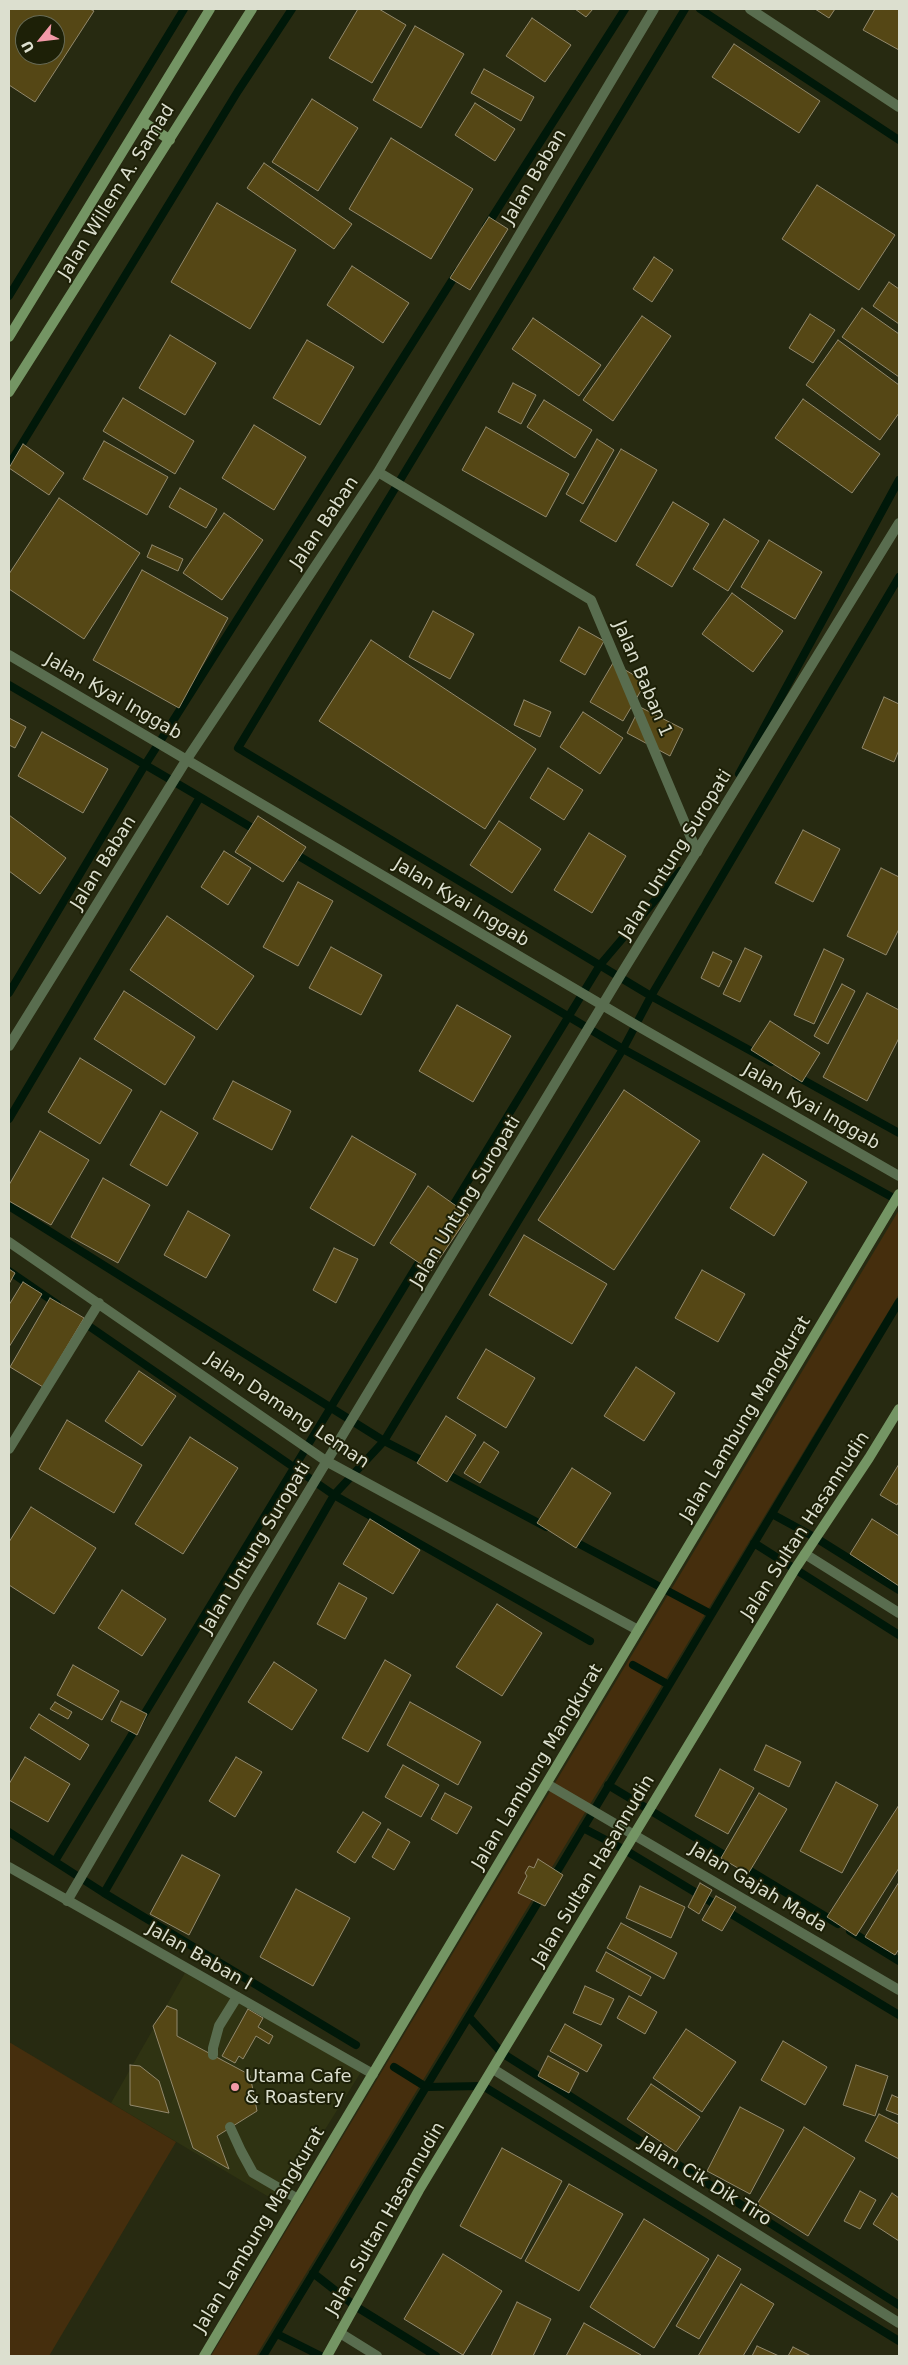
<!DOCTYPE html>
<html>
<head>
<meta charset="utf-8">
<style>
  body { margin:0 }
  #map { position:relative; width:908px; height:2365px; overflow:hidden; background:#272a11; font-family:"DejaVu Sans",sans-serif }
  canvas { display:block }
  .frame { position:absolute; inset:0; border:10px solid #dcdfcf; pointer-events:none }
  .north { position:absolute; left:15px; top:15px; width:50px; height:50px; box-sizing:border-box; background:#1d2007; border:1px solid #696c57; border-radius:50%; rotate:241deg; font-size:14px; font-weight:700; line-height:20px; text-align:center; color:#dcdfcf }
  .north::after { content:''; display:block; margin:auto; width:18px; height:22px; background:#f39aa8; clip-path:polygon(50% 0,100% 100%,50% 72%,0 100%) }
</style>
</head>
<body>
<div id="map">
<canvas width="908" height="2365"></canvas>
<div class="frame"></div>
<div class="north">U</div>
</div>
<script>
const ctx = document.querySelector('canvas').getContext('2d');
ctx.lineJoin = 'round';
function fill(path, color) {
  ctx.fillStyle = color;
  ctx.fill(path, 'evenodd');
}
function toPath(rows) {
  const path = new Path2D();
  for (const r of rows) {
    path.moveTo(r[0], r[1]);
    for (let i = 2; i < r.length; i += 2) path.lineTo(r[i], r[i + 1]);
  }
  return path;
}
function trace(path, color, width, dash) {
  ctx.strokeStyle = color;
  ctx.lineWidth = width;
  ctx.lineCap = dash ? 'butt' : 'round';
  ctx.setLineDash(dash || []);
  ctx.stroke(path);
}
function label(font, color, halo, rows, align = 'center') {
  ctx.font = font + ' "DejaVu Sans",sans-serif';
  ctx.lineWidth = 4;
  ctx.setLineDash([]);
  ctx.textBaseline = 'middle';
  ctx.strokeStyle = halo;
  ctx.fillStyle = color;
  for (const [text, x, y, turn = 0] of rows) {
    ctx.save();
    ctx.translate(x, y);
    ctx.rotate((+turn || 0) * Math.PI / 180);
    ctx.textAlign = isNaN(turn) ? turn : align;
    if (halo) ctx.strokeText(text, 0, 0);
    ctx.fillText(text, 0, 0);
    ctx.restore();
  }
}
fill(toPath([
  [185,1973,361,2072,279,2203,111,2103]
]), '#2f3312');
fill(toPath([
  [899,1210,899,1294,256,2356,211,2356],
  [9,2042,176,2142,49,2356,9,2356]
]), '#452e0d');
trace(toPath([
  [700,9,899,140],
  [486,227,625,9],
  [9,296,184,9],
  [9,465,238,91,292,9],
  [9,685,200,797],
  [739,774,899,480],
  [292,852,623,1049,651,996,238,748,685,9],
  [9,993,145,765,458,271],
  [771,1062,651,996,899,577],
  [796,1076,899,1133],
  [9,1119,200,797,259,832],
  [9,1206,384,1441,334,1495,83,1322],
  [449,1212,600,965,680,871],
  [9,1271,57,1304],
  [427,1463,384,1441,623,1049,899,1201],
  [441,1471,546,1527],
  [772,1514,816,1538,899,1590],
  [570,1539,711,1614],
  [754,1543,899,1635],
  [633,1665,669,1685],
  [608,1785,731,1859],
  [583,1828,625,1850,899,2015],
  [9,1832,104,1893],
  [55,1861,424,1254],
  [742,1866,838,1924],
  [552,1880,899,1302],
  [850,1931,899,1961],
  [469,2017,502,2053,899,2305],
  [356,2045,104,1893,334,1495,590,1641],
  [394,2067,426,2087,483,2086,899,2341],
  [313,2273,355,2306,436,2356],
  [277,2334,321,2356],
  [263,2356,543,1894]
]), '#001809', 8);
const building = toPath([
  [9,9,90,9,94,11,35,102,9,85,9,9],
  [25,25,55,25,55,55,25,55,25,25],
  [358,9,379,9,406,25,372,83,329,58,358,9],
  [575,9,593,9,586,17,575,9],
  [815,9,835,9,829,18,815,9],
  [875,9,899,9,899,50,863,30,875,9],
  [532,18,571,45,545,82,506,56,532,18],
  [415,26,464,54,421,128,373,100,415,26],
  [734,44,820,101,799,133,712,77,734,44],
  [484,69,534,97,521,121,471,93,484,69],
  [312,99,358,128,318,191,272,162,312,99],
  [475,103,515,129,495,161,455,135,475,103],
  [391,138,473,189,431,259,349,209,391,138],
  [264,163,352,224,334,249,247,188,264,163],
  [817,185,895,235,859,290,782,239,817,185],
  [217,203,296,250,250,329,171,282,217,203],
  [489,217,508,229,470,290,450,278,489,217],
  [654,257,673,270,652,302,633,289,654,257],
  [352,266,409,303,383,343,327,305,352,266],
  [889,282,899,289,899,324,873,306,889,282],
  [862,308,899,334,899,377,842,337,862,308],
  [810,314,835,330,813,363,789,348,810,314],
  [642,316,671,336,613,421,583,400,642,316],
  [533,318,601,365,579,396,512,349,533,318],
  [170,335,216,363,185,415,139,388,170,335],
  [307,340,354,367,320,425,273,398,307,340],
  [838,340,899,385,899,413,880,440,806,385,838,340],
  [513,383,536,395,521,424,498,412,513,383],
  [123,398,194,441,175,474,103,431,123,398],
  [803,399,880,454,852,493,775,438,803,399],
  [544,400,592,430,575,458,527,427,544,400],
  [254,425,306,457,274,510,222,478,254,425],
  [486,427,569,474,546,517,462,470,486,427],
  [597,439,614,450,583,504,566,494,597,439],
  [104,441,168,477,147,515,83,479,104,441],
  [23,444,64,473,49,495,9,468,23,444],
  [621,449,657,470,616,542,580,521,621,449],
  [180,488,217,509,206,528,169,507,180,488],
  [59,498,140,553,84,639,9,589,9,574,59,498],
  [673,502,709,524,672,587,636,565,673,502],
  [224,513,263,540,222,600,183,573,224,513],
  [724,519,759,541,728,591,693,569,724,519],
  [769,540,822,572,795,619,741,587,769,540],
  [152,545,183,559,178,571,147,557,152,545],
  [142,570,228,618,179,708,93,660,142,570],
  [732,593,783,631,753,672,702,634,732,593],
  [433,611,474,634,450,679,409,657,433,611],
  [579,627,604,641,585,675,560,661,579,627],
  [371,640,536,749,485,829,319,721,371,640],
  [613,663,646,682,623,721,590,702,613,663],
  [884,697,899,704,899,750,894,762,862,748,884,697],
  [524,700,551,712,540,737,514,725,524,700],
  [640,707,683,729,670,756,627,733,640,707],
  [583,712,623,738,600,774,560,747,583,712],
  [9,718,26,727,15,748,9,745,9,718],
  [42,732,108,769,83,813,18,776,42,732],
  [548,768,583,790,564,820,530,798,548,768],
  [9,815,66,858,40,894,9,871,9,815],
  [258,816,306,847,283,882,235,852,258,816],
  [499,821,541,849,512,893,470,865,499,821],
  [803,830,840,849,813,902,775,883,803,830],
  [589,833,626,856,592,913,554,890,589,833],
  [224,851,251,868,228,905,201,887,224,851],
  [881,868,899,877,899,929,886,955,847,936,881,868],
  [298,882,333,901,298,966,263,947,298,882],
  [167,916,254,976,217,1030,130,970,167,916],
  [331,947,382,975,361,1015,309,988,331,947],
  [745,948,762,956,740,1002,723,994,745,948],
  [824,949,844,959,814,1024,794,1015,824,949],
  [713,952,732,961,719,987,701,978,713,952],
  [842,984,855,991,828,1044,814,1036,842,984],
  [124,991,195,1037,165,1085,94,1039,124,991],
  [867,993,899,1010,899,1038,867,1101,823,1077,867,993],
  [457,1005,511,1036,473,1102,419,1071,457,1005],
  [770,1021,820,1053,802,1082,751,1050,770,1021],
  [80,1058,132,1090,100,1144,48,1112,80,1058],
  [233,1081,291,1111,272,1150,213,1119,233,1081],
  [624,1090,700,1141,614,1270,538,1220,624,1090],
  [161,1111,198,1133,167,1186,130,1165,161,1111],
  [40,1131,89,1160,51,1225,9,1201,9,1185,40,1131],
  [352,1136,416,1174,374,1246,310,1208,352,1136],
  [763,1154,807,1182,774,1236,730,1208,763,1154],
  [103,1178,150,1205,118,1263,71,1237,103,1178],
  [428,1186,469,1215,431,1271,390,1243,428,1186],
  [188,1211,230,1235,206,1278,164,1255,188,1211],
  [524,1235,607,1284,572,1344,489,1295,524,1235],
  [334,1248,358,1259,336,1303,313,1290,334,1248],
  [9,1269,15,1273,9,1284,9,1269],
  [702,1270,745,1294,718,1342,675,1318,702,1270],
  [23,1282,42,1294,9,1347,9,1305,23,1282],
  [50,1298,84,1318,43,1387,10,1367,50,1298],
  [486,1349,535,1378,506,1428,457,1398,486,1349],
  [636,1367,675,1393,644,1441,604,1416,636,1367],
  [139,1371,176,1396,142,1446,105,1421,139,1371],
  [446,1416,476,1435,447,1482,417,1463,446,1416],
  [67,1420,142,1465,114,1513,39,1469,67,1420],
  [190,1437,238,1468,183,1554,135,1524,190,1437],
  [484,1442,499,1452,480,1483,464,1473,484,1442],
  [899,1464,899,1501,897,1505,880,1495,899,1464],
  [572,1468,611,1493,576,1548,537,1523,572,1468],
  [31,1507,96,1548,54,1614,9,1585,9,1542,31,1507],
  [370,1519,420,1550,393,1594,343,1564,370,1519],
  [872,1519,899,1536,899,1586,850,1554,872,1519],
  [339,1583,367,1598,345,1639,317,1624,339,1583],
  [122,1590,166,1619,142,1656,98,1628,122,1590],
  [497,1604,542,1633,502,1696,456,1667,497,1604],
  [385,1660,411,1675,368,1752,342,1738,385,1660],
  [274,1662,317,1690,292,1730,248,1702,274,1662],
  [73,1665,119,1691,102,1720,57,1695,73,1665],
  [121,1701,147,1714,137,1735,111,1721,121,1701],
  [55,1702,72,1712,68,1719,50,1709,55,1702],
  [410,1702,481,1742,458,1785,387,1745,410,1702],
  [39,1714,89,1745,80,1760,30,1728,39,1714],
  [766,1745,801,1762,789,1787,754,1770,766,1745],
  [25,1757,70,1784,48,1822,9,1800,9,1784,25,1757],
  [236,1757,262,1772,235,1817,209,1801,236,1757],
  [403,1765,439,1785,421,1817,385,1797,403,1765],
  [720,1769,754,1788,728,1834,695,1816,720,1769],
  [836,1782,878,1805,842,1873,800,1851,836,1782],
  [445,1793,472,1807,457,1834,431,1819,445,1793],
  [759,1793,787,1809,748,1874,721,1858,759,1793],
  [899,1805,899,1868,856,1936,827,1917,899,1805],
  [363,1812,381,1823,355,1863,337,1852,363,1812],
  [388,1829,410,1842,394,1870,372,1857,388,1829],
  [182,1855,220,1875,189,1935,150,1914,182,1855],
  [538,1859,563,1875,545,1906,518,1893,527,1876,525,1873,529,1866,534,1868,538,1859],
  [899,1882,899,1949,895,1955,865,1937,899,1882],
  [700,1883,712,1890,699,1914,688,1907,700,1883],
  [640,1886,685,1907,671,1938,626,1918,640,1886],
  [296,1889,350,1918,313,1986,260,1957,296,1889],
  [716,1896,736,1907,722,1931,702,1920,716,1896],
  [621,1923,677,1953,664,1979,607,1948,621,1923],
  [606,1952,651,1977,641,1996,596,1971,606,1952],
  [585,1986,614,1999,601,2025,573,2013,585,1986],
  [629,1996,657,2012,645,2034,617,2018,629,1996],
  [167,2006,177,2010,177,2036,250,2075,257,2111,217,2136,229,2169,193,2148,153,2026,167,2006],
  [248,2009,263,2018,258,2027,273,2036,269,2044,256,2036,243,2059,239,2056,235,2063,222,2056,248,2009],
  [565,2024,602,2045,587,2072,550,2051,565,2024],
  [686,2029,736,2062,702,2112,653,2078,686,2029],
  [783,2041,827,2067,805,2105,761,2080,783,2041],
  [548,2056,579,2073,569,2093,538,2076,548,2056],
  [130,2065,140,2066,159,2081,169,2113,130,2105,130,2065],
  [856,2065,888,2076,875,2116,843,2105,856,2065],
  [651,2084,700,2117,676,2152,627,2119,651,2084],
  [892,2095,899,2098,899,2115,886,2110,892,2095],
  [740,2107,784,2130,750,2194,707,2171,740,2107],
  [879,2114,899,2124,899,2159,865,2141,879,2114],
  [804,2127,855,2158,808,2236,757,2204,804,2127],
  [502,2148,562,2181,521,2259,460,2226,502,2148],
  [569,2184,623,2214,579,2291,525,2261,569,2184],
  [860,2191,876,2200,860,2229,844,2221,860,2191],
  [892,2193,899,2198,899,2241,873,2224,892,2193],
  [644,2219,709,2259,654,2348,590,2307,644,2219],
  [443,2254,502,2291,463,2355,404,2319,443,2254],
  [718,2255,741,2269,699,2339,676,2326,718,2255],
  [741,2284,774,2304,743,2356,698,2356,741,2284],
  [517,2302,551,2319,533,2356,491,2356,517,2302],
  [584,2323,641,2355,640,2356,566,2356,584,2323],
  [757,2346,779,2356,752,2356,757,2346],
  [793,2347,811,2356,788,2356,793,2347]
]);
fill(building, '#554715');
trace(building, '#91886c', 1);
trace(toPath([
  [213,2055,213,2048,219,2026,237,1997],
  [230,2127,241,2151,253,2173,298,2199]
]), '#596d4f', 10);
trace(toPath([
  [750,9,899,107],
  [378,472,591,600,697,852,699,848],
  [9,655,636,1025,899,1176],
  [9,1046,187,759,378,472,654,9],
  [9,1242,326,1461,638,1630],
  [9,1449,99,1303],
  [805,1554,899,1613],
  [547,1784,899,1990],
  [9,1867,373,2074],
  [67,1901,244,1598,623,971,899,523],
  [493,2069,899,2323],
  [340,2333,377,2356]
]), '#596d4f', 10);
trace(toPath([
  [142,121,170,140],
  [9,337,210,9],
  [9,392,252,9],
  [204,2356,899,1194],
  [327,2356,419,2190,795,1569,869,1458,899,1409]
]), '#749564', 10);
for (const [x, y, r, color] of [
  [235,2087,5,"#f39aa8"]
]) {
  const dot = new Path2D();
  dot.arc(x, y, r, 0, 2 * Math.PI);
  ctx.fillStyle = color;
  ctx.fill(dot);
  trace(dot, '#1d2007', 2);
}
label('18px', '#dcdfcf', '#1d2007', [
  ["Jalan Baban",535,177,-59],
  ["Jalan Willem A. Samad",117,192,-58],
  ["Jalan Baban",325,523,-56],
  ["Jalan Baban 1",642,679,67],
  ["Jalan Kyai Inggab",113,697,30],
  ["Jalan Untung Suropati",676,855,-58],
  ["Jalan Baban",104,863,-58],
  ["Jalan Kyai Inggab",461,903,31],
  ["Jalan Kyai Inggab",811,1107,30],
  ["Jalan Untung Suropati",466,1202,-59],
  ["Jalan Damang Leman",287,1411,34],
  ["Jalan Lambung Mangkurat",746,1419,-59],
  ["Jalan Sultan Hasannudin",806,1526,-57],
  ["Jalan Untung Suropati",256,1548,-59],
  ["Jalan Lambung Mangkurat",538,1767,-59],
  ["Jalan Sultan Hasannudin",594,1871,-59],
  ["Jalan Gajah Mada",758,1888,31],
  ["Jalan Baban I",199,1957,30],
  ["Jalan Cik Dik Tiro",705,2182,32],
  ["Jalan Sultan Hasannudin",386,2219,-60],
  ["Jalan Lambung Mangkurat",260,2230,-59]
]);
label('18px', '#dcdfcf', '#1d2007', [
  ["Utama Cafe",245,2077],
  ["& Roastery",245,2098]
], 'left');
</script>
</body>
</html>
